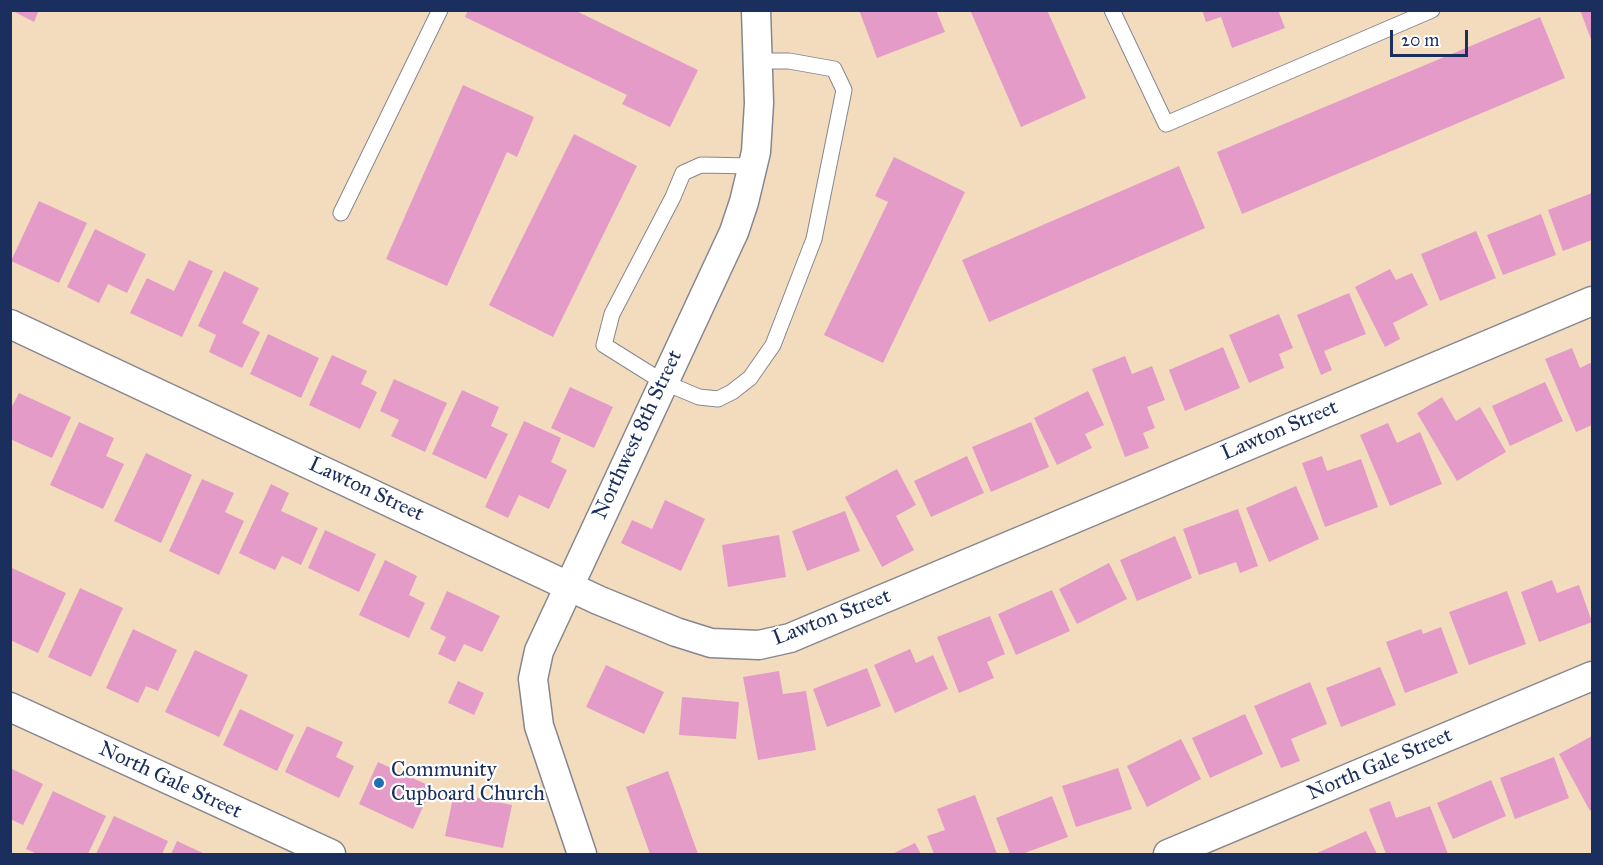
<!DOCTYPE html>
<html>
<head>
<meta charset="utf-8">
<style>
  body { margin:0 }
  #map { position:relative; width:1603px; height:865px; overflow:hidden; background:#f3dcbe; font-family:"IM FELL Great Primer",serif }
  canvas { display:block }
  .frame { position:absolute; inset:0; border:12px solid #1b2f5e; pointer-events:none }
  .scale { position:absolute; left:1390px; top:30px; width:78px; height:27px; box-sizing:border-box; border:3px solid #1b2f5e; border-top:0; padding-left:8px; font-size:18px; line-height:21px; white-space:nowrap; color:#1b2f5e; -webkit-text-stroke:4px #fff; paint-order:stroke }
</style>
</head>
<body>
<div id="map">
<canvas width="1603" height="865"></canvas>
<div class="frame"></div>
<div class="scale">20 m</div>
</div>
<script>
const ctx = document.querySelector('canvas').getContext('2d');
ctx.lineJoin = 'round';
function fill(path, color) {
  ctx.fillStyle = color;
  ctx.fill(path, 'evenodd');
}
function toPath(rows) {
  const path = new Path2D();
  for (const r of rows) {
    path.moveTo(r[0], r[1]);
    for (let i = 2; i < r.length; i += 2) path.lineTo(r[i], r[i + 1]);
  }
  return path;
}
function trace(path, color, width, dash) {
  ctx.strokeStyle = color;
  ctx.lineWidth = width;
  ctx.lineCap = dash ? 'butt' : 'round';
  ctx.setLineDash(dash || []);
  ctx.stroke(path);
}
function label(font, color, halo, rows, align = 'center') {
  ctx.font = font + ' "IM FELL Great Primer",serif';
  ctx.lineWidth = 4.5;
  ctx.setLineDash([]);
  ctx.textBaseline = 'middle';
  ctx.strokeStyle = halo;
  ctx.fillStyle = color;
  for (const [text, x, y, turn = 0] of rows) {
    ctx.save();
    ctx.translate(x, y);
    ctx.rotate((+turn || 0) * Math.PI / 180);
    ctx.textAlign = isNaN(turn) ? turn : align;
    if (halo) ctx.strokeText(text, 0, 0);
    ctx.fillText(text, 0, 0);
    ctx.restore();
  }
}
fill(toPath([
  [11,10,39,10,34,22],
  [468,10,574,10,698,70,670,127,622,104,627,95,465,17],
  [859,10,936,10,945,32,877,58],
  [970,10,1047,10,1086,98,1021,127],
  [1202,10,1278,10,1285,28,1232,48,1221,17,1206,22],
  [1580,10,1592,10,1592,42],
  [1540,17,1565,78,1242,214,1217,152],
  [463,85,534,117,517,157,507,152,447,286,386,259],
  [574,134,637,166,553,337,489,305],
  [894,157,965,192,883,363,824,335,888,202,875,196],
  [1179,166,1205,228,989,322,962,260],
  [1592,193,1592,240,1563,251,1548,210],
  [39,201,87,223,59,283,11,261],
  [1541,214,1556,255,1503,275,1487,235],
  [95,229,146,254,127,293,108,284,99,303,67,287],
  [1476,231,1496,278,1440,301,1421,254],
  [189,260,213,271,182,337,130,313,147,278,174,291],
  [1390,269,1396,280,1412,273,1428,305,1393,323,1400,339,1385,347,1355,287],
  [224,271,259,288,242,323,260,332,242,368,209,352,216,335,198,326],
  [1349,293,1366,334,1324,351,1332,370,1321,375,1297,315],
  [1279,314,1293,348,1279,354,1284,368,1249,383,1229,335],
  [268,334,319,358,301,398,250,374],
  [1223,347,1240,388,1185,411,1169,370],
  [1572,348,1580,368,1592,362,1592,425,1576,432,1545,359],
  [332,355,367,371,361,384,377,392,360,429,309,405],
  [1125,356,1132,374,1152,366,1165,400,1147,407,1155,428,1143,433,1149,448,1125,457,1092,369],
  [394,379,447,403,425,452,391,436,399,420,380,411],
  [1545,382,1563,421,1510,446,1492,406],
  [570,387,613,407,594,448,551,428],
  [462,390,499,407,491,426,508,434,486,479,432,454],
  [1088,391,1104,425,1085,434,1092,448,1057,465,1034,418],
  [19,393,71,417,52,458,10,439,10,410],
  [1442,397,1456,421,1480,407,1506,452,1457,481,1417,413],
  [524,421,561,438,551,462,567,470,549,509,519,495,508,518,485,507],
  [79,422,114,438,106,456,124,464,103,509,50,485],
  [1031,422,1049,467,991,492,972,447],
  [1388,423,1397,443,1420,432,1442,484,1390,506,1360,435],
  [146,453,192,475,161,543,114,521],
  [967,456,984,493,931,517,914,481],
  [1322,456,1327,471,1361,459,1378,507,1325,527,1302,463],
  [897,469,916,505,896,516,914,550,882,567,845,497],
  [202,479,234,493,225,512,244,521,219,575,169,551],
  [271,484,289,493,281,511,318,528,301,565,282,556,275,570,239,553],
  [1296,486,1319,539,1269,562,1246,508],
  [665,500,705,519,681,571,621,543,632,520,652,529],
  [1238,509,1258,566,1240,573,1236,562,1199,575,1183,529],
  [845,511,860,551,807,571,792,531],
  [325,530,376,554,359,592,308,568],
  [779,535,786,577,728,587,722,545],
  [1175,536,1192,578,1137,601,1120,560],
  [385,560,417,576,409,595,425,603,409,638,359,615],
  [1109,563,1127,599,1077,624,1059,589],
  [12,568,66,593,38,653,10,640],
  [1552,580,1557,593,1579,585,1592,622,1539,642,1521,592],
  [80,588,123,608,91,677,48,657],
  [1052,590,1070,631,1016,655,998,614],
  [447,591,500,616,482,652,464,644,455,662,438,654,446,637,430,629],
  [1507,591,1526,644,1469,665,1449,612],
  [990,616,1005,654,987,662,994,678,959,693,937,637],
  [1441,627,1458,673,1405,693,1386,642,1421,629,1423,634],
  [133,629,177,650,158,691,146,686,138,703,106,688],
  [910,649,916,663,933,655,948,689,895,713,874,665],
  [195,650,248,675,219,737,165,712],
  [606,665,664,692,644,734,586,707],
  [1380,667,1396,705,1341,727,1326,688],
  [867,668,881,706,827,727,813,689],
  [779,671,783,694,806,691,816,750,758,760,743,677],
  [458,681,484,693,474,715,448,703],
  [1310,682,1327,724,1291,739,1300,761,1281,768,1254,706],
  [682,697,739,702,736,739,679,735],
  [240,709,294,735,277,771,223,745],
  [1245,714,1263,754,1210,778,1192,738],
  [307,726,343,742,336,757,354,766,339,798,285,772],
  [1592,736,1592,809,1590,811,1559,754],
  [1181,739,1201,779,1147,807,1127,766],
  [1554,757,1569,798,1515,819,1500,778],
  [378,762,432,787,413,829,359,804],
  [10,768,43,784,23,825,10,819],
  [1118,768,1132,809,1076,827,1062,786],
  [668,771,698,854,650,854,626,787],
  [1491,780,1506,816,1453,839,1437,803],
  [53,791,106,816,88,854,37,854,26,849],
  [454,793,512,805,503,848,445,836],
  [975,795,997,854,934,854,927,836,945,830,937,809],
  [1052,796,1068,837,1022,854,1010,854,996,818],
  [1390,801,1396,818,1430,806,1448,854,1386,854,1369,809],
  [114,816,168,841,162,854,96,854],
  [1366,831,1377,854,1315,854],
  [177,841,205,854,171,854],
  [915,843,921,854,892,854]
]), '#e49bc8');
const service = toPath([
  [1112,10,1166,124,1432,10],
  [753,166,701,165,683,173,673,197,612,314,604,345,663,382,699,397,718,399,732,392,750,378,773,345,814,239,844,90,834,69,789,61,758,61],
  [341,213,440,10]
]);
const minor = toPath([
  [10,324,598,600,676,632,711,643,759,645,790,638,1592,301],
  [10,707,331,854],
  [582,854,539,726,533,679,539,651,734,232,744,202,756,152,759,103,756,10],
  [1168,854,1592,676]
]);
trace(service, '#87868e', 17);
trace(minor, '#87868e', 31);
trace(service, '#fff', 15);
trace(minor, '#fff', 28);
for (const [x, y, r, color] of [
  [379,783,6,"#1f6fb2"]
]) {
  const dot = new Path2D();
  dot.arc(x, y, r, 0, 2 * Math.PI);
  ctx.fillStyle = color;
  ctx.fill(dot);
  trace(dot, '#fff', 2);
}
label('21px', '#1b2f5e', '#fff', [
  ["Lawton Street",1280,431,-23],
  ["Northwest 8th Street",638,435,-65],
  ["Lawton Street",366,490,25],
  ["Lawton Street",832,618,-21],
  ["North Gale Street",1380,765,-23],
  ["North Gale Street",170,781,25]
]);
label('21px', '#1b2f5e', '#fff', [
  ["Community",391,771],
  ["Cupboard Church",391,795]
], 'left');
</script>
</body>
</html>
